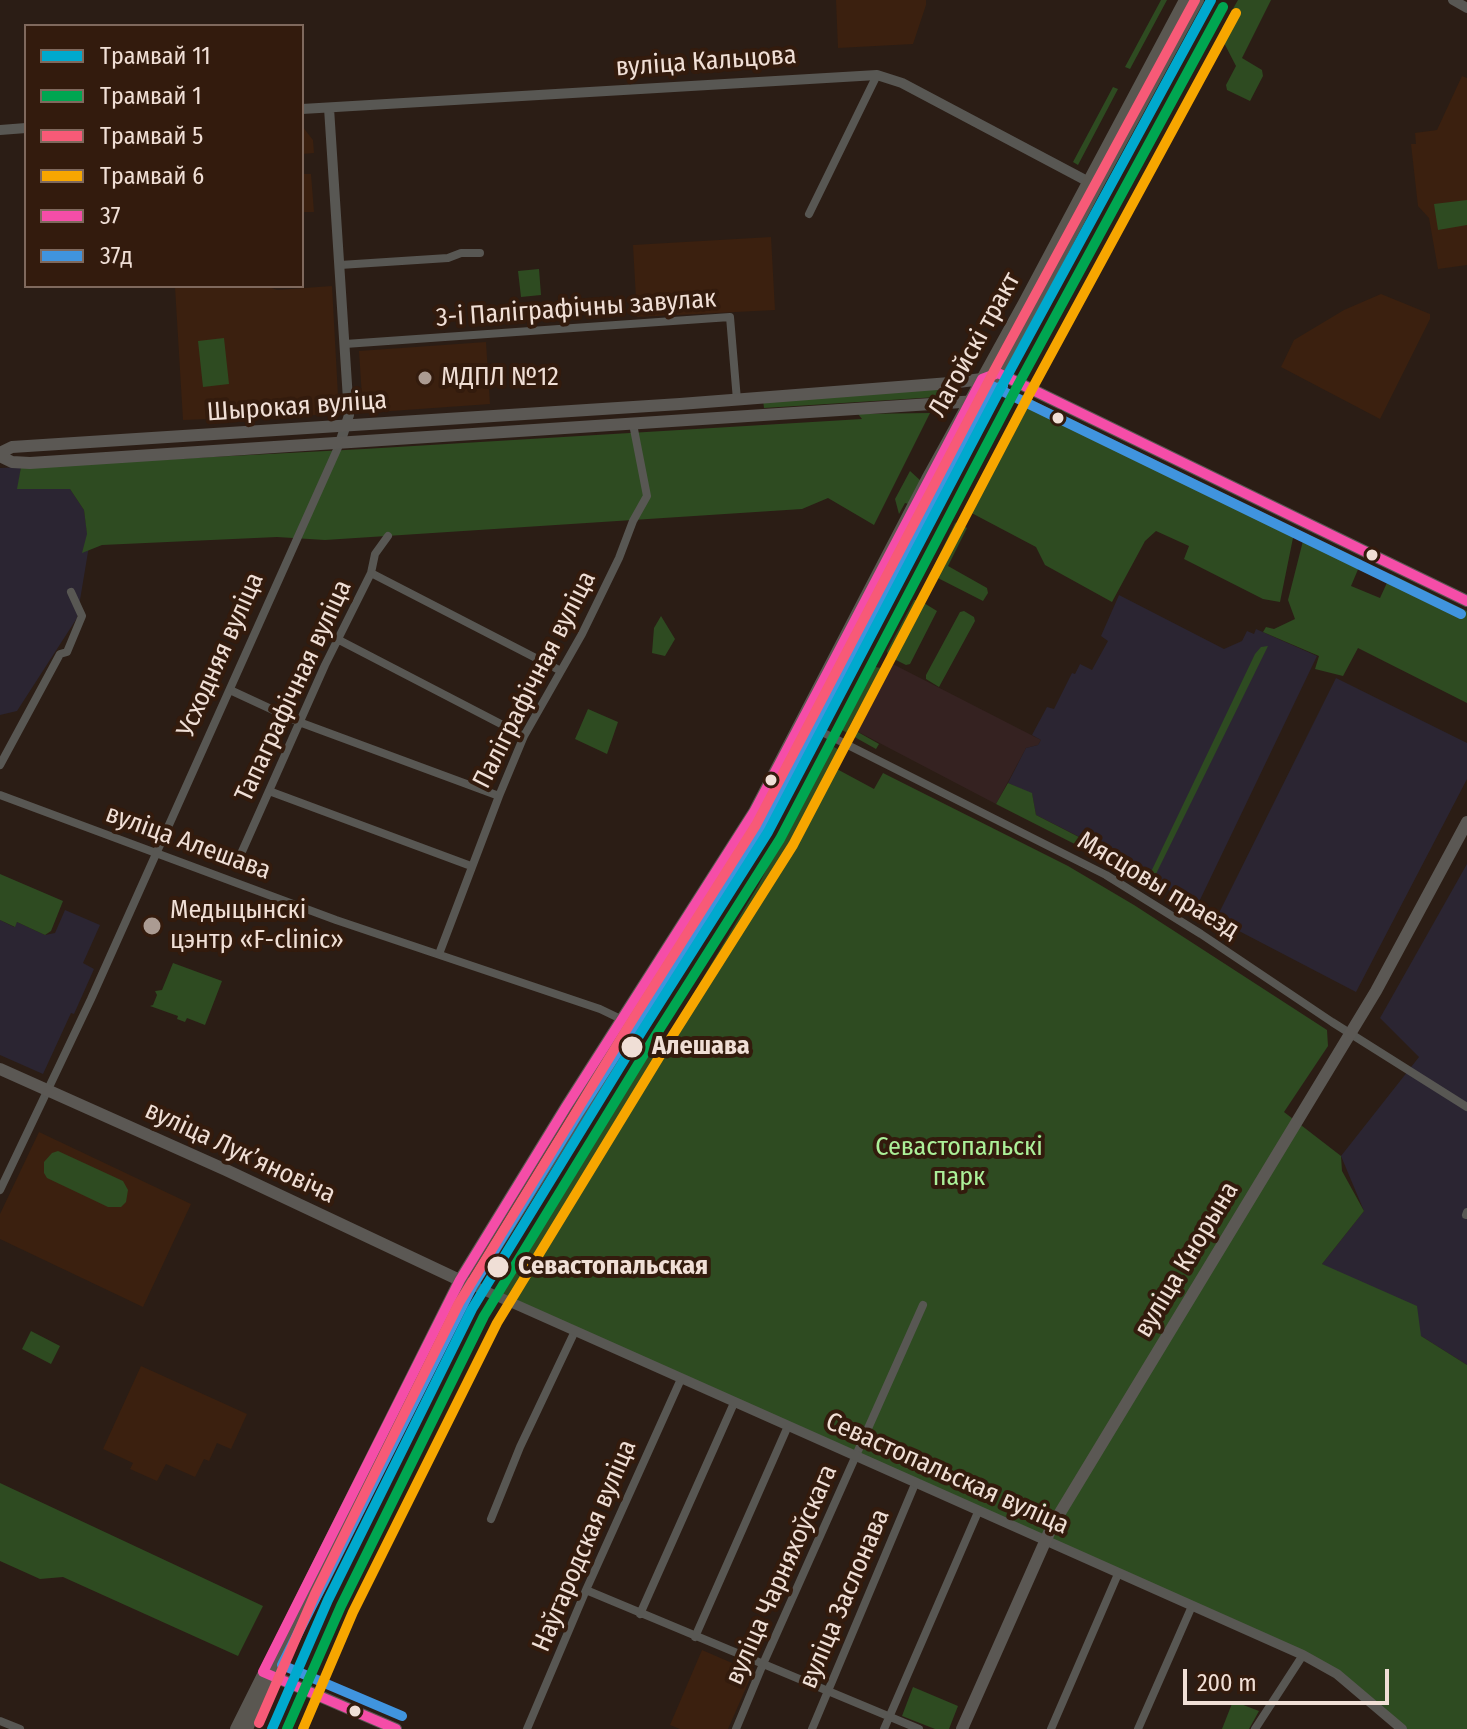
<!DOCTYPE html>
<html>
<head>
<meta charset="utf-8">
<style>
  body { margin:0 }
  #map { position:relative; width:1467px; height:1729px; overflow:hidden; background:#2b1d15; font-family:"Fira Sans Condensed",sans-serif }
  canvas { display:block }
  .legend { position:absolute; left:24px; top:24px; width:280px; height:264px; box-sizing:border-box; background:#331b0d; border:2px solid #7f695d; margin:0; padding:10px 14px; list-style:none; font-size:24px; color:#f0dfd6 }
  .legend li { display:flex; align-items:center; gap:16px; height:40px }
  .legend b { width:40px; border:2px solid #7f695d }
  .scale { position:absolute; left:1183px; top:1669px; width:206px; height:36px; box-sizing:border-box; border:4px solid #f0dfd6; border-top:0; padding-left:10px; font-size:24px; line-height:28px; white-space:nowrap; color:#f0dfd6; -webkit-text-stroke:6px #331b0d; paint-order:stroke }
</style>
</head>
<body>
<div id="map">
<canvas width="1467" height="1729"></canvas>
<ul class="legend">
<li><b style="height:10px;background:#00a9ce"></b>Трамвай 11</li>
<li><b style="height:10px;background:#00a651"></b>Трамвай 1</li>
<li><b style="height:10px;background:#f75a77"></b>Трамвай 5</li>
<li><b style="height:10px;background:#f7a600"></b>Трамвай 6</li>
<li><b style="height:10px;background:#f54da8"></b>37</li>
<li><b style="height:10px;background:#4094de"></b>37д</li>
</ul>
<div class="scale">200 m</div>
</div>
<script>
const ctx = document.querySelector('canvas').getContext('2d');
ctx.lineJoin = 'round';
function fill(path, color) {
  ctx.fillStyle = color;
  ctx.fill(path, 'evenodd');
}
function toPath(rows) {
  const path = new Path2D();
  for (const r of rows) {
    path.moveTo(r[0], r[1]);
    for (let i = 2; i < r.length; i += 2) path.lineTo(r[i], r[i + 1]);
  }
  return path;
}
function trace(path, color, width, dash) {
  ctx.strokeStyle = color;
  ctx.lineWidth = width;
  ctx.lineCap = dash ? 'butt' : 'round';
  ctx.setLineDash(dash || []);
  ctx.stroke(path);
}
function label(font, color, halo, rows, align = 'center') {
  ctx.font = font + ' "Fira Sans Condensed",sans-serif';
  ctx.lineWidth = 8;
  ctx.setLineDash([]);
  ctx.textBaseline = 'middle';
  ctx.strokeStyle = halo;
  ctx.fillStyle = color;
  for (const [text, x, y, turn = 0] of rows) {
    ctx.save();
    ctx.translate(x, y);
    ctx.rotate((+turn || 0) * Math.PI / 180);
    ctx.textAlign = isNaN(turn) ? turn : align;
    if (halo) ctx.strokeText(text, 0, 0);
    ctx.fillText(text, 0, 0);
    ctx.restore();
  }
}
fill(toPath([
  [885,660,1041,740,1038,745,1026,748,996,804,849,727]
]), '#352221');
fill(toPath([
  [21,467,18,488,70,489,84,510,89,546,77,618,17,711,0,715,0,468],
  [1119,595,1224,649,1242,641,1247,631,1254,634,1256,629,1317,656,1197,906,1133,870,1135,866,1127,861,1036,815,1032,794,1008,783,1026,748,1038,745,1041,740,1032,735,1047,707,1054,709,1072,673,1075,674,1080,664,1092,670,1108,641,1101,636],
  [1336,678,1467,743,1467,779,1356,992,1216,919],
  [1467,864,1467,1365,1421,1336,1322,1264,1364,1211,1341,1156,1419,1057,1380,1018],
  [65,910,100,925,83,963,94,969,74,1014,71,1013,43,1074,0,1055,0,920,14,927,17,922,45,935,55,933]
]), '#2b2532');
fill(toPath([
  [836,0,926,0,926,5,913,44,838,48],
  [1462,76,1467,78,1467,265,1438,269,1429,218,1418,206,1411,144,1416,144,1415,133,1437,130],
  [302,126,313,140,314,153,302,154,304,174,311,174,314,212,302,212],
  [771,237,775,310,637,317,633,245],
  [266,286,277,290,332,286,339,414,183,420,175,287],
  [1381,294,1430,314,1430,319,1380,419,1281,367,1294,340,1344,310],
  [486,342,490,404,363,413,359,351],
  [39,1132,191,1204,143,1307,0,1239,0,1214],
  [141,1366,247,1414,231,1449,217,1443,209,1461,204,1459,195,1477,166,1464,157,1481,130,1469,133,1463,103,1449],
  [702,1650,753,1672,728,1729,680,1729,670,1725]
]), '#3b200f');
fill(toPath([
  [1161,0,1167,0,1130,69,1125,67],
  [1238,0,1271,0,1242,58,1262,70,1263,76,1250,101,1227,90,1226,85,1236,66,1222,39,1222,28],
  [1113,87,1118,89,1078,165,1073,162],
  [1467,200,1467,225,1438,230,1434,204],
  [539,269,541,295,521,297,518,271],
  [224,338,229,384,203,387,198,341],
  [942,388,937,397,764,408,763,400],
  [1026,397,1295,528,1280,602,1263,599,1184,559,1189,546,1156,531,1145,541,1112,602,1045,565,1036,547,964,509],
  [930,413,874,525,828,498,802,509,325,540,277,537,102,545,82,553,87,534,84,510,70,489,17,489,21,467,364,449,862,419,858,414],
  [910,471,921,481,909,504,905,503,899,514,895,499],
  [958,522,967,528,948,566,987,588,988,593,983,601,930,574,955,523],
  [1305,533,1362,560,1351,586,1380,598,1391,574,1467,611,1467,703,1358,648,1343,676,1315,669,1319,656,1263,632,1266,627,1274,629,1295,619,1288,600],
  [914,600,919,600,937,611,910,664,906,665,888,656,887,651],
  [964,611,974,617,975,621,939,687,926,679,926,675,960,612],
  [661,616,675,639,665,656,652,653,654,628],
  [1268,646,1154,878,1150,874,1255,654,1261,647],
  [875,667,881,668,849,727,879,744,876,749,842,730],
  [588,709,618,722,607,754,575,739],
  [834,747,843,752,835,768,874,789,883,773,1068,866,1134,905,1327,1030,1328,1046,1284,1112,1341,1156,1342,1171,1364,1211,1322,1264,1417,1306,1421,1336,1467,1365,1467,1729,1407,1729,1338,1672,495,1294,641,1062,667,1038,759,884,826,753],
  [1008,783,1032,793,1036,815,1112,854,1108,861,996,804],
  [0,874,63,901,51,931,45,935,17,922,15,927,0,920],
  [173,963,222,981,205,1025,187,1018,185,1022,177,1019,178,1016,150,1006,153,1005,157,995,155,991,162,990],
  [58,1151,123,1181,128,1190,126,1202,121,1207,108,1207,47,1178,44,1173,44,1162,52,1153],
  [31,1331,60,1346,51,1364,22,1349],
  [0,1483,263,1606,238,1656,63,1577,40,1579,0,1561],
  [913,1687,958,1706,949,1729,935,1729,902,1716],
  [1233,1701,1259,1711,1249,1729,1222,1729]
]), '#2e4b21');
trace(toPath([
  [809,214,877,75],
  [340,265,448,258,461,253,480,253],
  [345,344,730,317,737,400],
  [371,573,561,671],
  [339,640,524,736],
  [230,690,299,722,499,796],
  [812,727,1106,875,1201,934,1332,1022,1467,1107],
  [0,765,60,654,67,652,82,616,71,592],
  [269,791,471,866],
  [0,795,336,920,600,1009,625,1021],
  [236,865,325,665,371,573,375,554,388,536],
  [439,954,499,796,524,736,582,634,619,558,633,521,647,496,633,424],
  [0,1190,91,999,340,443],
  [1466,1215,1467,1212],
  [491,1519,520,1447,575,1331],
  [586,1590,919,1729],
  [640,1614,734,1403],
  [695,1637,788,1426],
  [0,1721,20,1729],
  [527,1729,586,1590,681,1379],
  [736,1729,763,1664,923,1305],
  [812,1729,915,1484],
  [884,1729,978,1512],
  [1051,1729,1118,1574],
  [1138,1729,1192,1606],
  [1255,1729,1303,1655]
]), '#585753', 8);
trace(toPath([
  [1453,0,1467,8],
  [329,108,349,415,340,443],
  [302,109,877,75,902,83,1087,181],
  [0,130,26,128],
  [472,1285,1303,1655,1337,1674,1402,1729]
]), '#585753', 10);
trace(toPath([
  [0,453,12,447,680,404,950,383,982,379,998,373,1467,601],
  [0,456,12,462,30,463,977,401],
  [0,1069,226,1170,470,1285],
  [266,1673,396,1729],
  [962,1729,1052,1526,1376,991,1467,822]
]), '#5b5854', 12);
trace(toPath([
  [236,1729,460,1280,566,1107,754,812,927,479,1024,303,1185,0],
  [247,1729,260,1700,322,1584,461,1303,764,817,1097,186,1198,0]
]), '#5a5751', 12);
trace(toPath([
  [998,373,1467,601],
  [396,1729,263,1672,460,1280,566,1107,754,812,982,379,998,373]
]), '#f54da8', 10);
trace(toPath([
  [992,386,1461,614],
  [402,1716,282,1665,472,1287,578,1114,766,820,992,390,1003,386]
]), '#4094de', 10);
trace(toPath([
  [272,1729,328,1600,472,1309,642,1031,768,832,1006,378,1211,0]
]), '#00a9ce', 10);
trace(toPath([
  [287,1729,341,1606,484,1316,654,1038,780,839,1018,385,1223,7]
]), '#00a651', 10);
trace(toPath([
  [259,1723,315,1594,459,1303,630,1024,756,825,994,371,1195,0]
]), '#f75a77', 10);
trace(toPath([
  [303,1729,353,1612,497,1323,666,1046,793,845,1031,391,1236,13]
]), '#f7a600', 10);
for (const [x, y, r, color] of [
  [425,378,8,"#ab9b92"],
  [1058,418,7,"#f0dfd6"],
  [1372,555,7,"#f0dfd6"],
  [771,780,7,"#f0dfd6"],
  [152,926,10,"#ab9b92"],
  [632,1047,12,"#f0dfd6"],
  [498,1267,12,"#f0dfd6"],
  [355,1711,7,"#f0dfd6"]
]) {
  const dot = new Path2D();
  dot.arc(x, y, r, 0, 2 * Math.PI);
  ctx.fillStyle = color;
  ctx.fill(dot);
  trace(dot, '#331b0d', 3);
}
label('26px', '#f0dfd6', '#331b0d', [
  ["вуліца Кальцова",706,62,-4],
  ["3-і Паліграфічны завулак",576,309,-4],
  ["Лагойскі тракт",975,345,-61],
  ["Шырокая вуліца",297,407,-4],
  ["Усходняя вуліца",221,655,-66],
  ["Паліграфічная вуліца",535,680,-63],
  ["Тапаграфічная вуліца",294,691,-65],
  ["вуліца Алешава",188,843,20],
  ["Мясцовы праезд",1158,886,31],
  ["вуліца Лукʼяновіча",240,1153,25],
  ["вуліца Кнорына",1187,1260,-59],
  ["Севастопальская вуліца",947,1474,24],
  ["Наўгародская вуліца",585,1546,-67],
  ["вуліца Чарняхоўскага",782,1575,-66],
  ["вуліца Заслонава",845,1599,-67]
]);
label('26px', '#f0dfd6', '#331b0d', [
  ["МДПЛ №12",441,378],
  ["Медыцынскі",170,911],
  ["цэнтр «F-clinic»",170,941]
], 'left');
label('bold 26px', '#f0dfd6', '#331b0d', [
  ["Алешава",652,1047],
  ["Севастопальская",518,1267]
], 'left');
label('26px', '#acf099', '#331b0d', [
  ["Севастопальскі",959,1148],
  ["парк",959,1178]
]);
</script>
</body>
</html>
